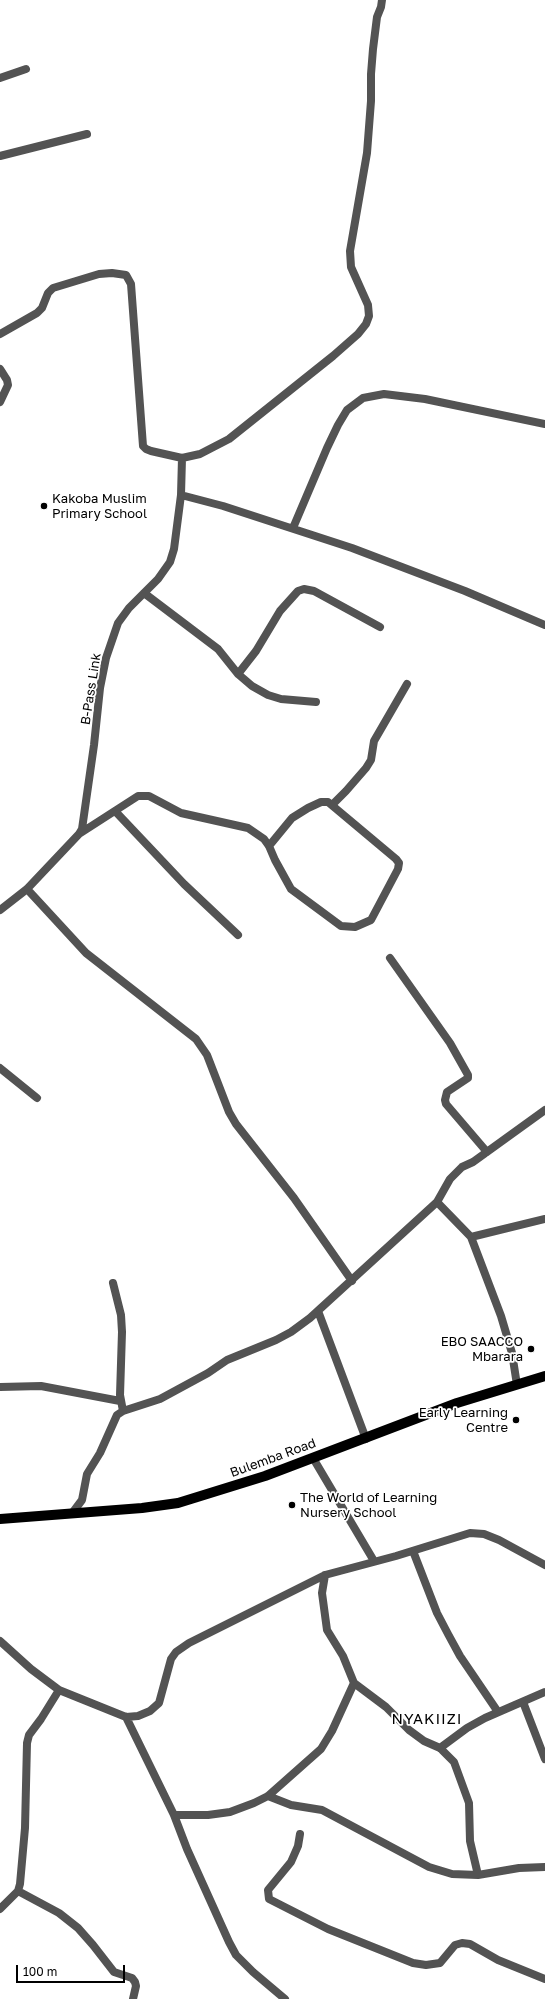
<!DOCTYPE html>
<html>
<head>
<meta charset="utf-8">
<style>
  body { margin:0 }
  #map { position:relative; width:545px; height:1999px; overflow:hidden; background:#fff; font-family:"Golos Text",sans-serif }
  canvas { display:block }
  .scale { position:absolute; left:16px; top:1965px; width:109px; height:18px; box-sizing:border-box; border:2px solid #000; border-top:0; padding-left:5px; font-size:12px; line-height:14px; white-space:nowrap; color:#000; -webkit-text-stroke:3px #fff; paint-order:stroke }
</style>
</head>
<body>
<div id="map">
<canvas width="545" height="1999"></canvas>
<div class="scale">100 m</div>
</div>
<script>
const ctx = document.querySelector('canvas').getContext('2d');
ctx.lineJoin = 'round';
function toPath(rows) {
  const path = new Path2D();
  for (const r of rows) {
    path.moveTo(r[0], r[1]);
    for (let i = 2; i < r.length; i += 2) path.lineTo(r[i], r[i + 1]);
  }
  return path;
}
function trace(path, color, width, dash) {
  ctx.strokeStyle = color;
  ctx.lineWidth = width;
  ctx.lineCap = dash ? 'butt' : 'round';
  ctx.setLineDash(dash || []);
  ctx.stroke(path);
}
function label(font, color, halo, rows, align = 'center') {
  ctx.font = font + ' "Golos Text",sans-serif';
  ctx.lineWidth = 3.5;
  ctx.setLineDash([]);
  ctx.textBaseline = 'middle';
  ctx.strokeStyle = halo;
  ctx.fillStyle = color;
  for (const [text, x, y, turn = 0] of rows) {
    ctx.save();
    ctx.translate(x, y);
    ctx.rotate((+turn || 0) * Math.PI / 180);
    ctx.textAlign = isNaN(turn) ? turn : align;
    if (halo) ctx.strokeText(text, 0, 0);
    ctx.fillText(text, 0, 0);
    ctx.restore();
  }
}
trace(toPath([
  [0,78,26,69],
  [0,156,87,134],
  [0,334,37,313,42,308,48,293,53,288,99,274,112,273,126,275,131,284,143,446,146,449,151,451,182,458,200,454,229,439,333,356,358,334,366,324,369,316,368,305,351,267,350,251,367,153,371,101,371,74,373,49,377,17,381,7,382,0],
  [0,369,7,380,8,385,0,402],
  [181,495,223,506,352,548,465,591,545,625],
  [293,528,327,448,338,425,347,410,363,398,384,394,425,399,545,424],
  [144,593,218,649,238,674,252,686,268,695,281,699,316,702],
  [238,674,256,651,280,611,298,591,304,589,314,591,380,627],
  [332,805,346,791,366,768,371,760,374,741,407,684],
  [115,811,184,884,238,935],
  [79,834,138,796,149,796,181,813,248,828,264,839,269,846,275,860,291,889,341,926,355,927,371,920,398,869,399,863,396,859,328,802,321,802,308,808,292,818,269,846],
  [27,889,86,953,196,1039,207,1055,229,1112,236,1124,294,1198,352,1281],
  [0,910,27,889,79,834,82,829,94,745,100,688,106,658,118,623,129,608,158,579,170,562,174,549,181,495,182,458],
  [390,958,450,1043,468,1075,468,1078,447,1092,445,1100,446,1104,487,1152],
  [0,1068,37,1098],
  [437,1202,471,1237,501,1316,512,1353,517,1385],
  [471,1237,545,1219],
  [113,1283,121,1315,122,1332,120,1395,123,1411],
  [318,1311,366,1439],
  [0,1387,41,1386,120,1401],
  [313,1458,374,1561],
  [73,1512,82,1500,87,1474,100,1453,117,1415,123,1411,160,1399,208,1373,227,1360,276,1340,291,1332,310,1318,437,1202,450,1179,462,1167,473,1162,545,1110],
  [413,1551,437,1613,448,1634,460,1656,498,1712],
  [325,1575,322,1593,327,1630,343,1656,354,1683,386,1707,409,1730,424,1741,440,1748,454,1762,469,1803,470,1841,478,1875],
  [0,1641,31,1669,59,1690,126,1717,138,1716,150,1711,159,1703,171,1659,176,1652,189,1643,325,1575,396,1556,470,1533,484,1534,499,1540,545,1565],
  [523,1702,545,1759],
  [126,1717,174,1815,187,1849,229,1942,236,1955,253,1972,285,1999],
  [440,1748,467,1728,485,1718,545,1692],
  [268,1796,291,1805,322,1810,429,1867,452,1874,478,1875,519,1868,545,1867],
  [174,1815,208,1815,230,1812,254,1803,268,1796,321,1749,332,1731,354,1683],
  [300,1834,298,1846,291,1862,268,1890,269,1899,328,1929,413,1963,426,1965,440,1963,455,1945,462,1943,470,1944,498,1960,545,1979],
  [18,1891,59,1913,78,1928,93,1945,114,1972,132,1978,135,1982,136,1986,133,1999],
  [0,1909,18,1891,20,1884,25,1828,27,1743,29,1735,41,1719,59,1690]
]), '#535353', 8);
trace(toPath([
  [0,1519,142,1508,178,1503,265,1476,457,1403,545,1376]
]), '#000', 10);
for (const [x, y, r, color] of [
  [44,506,4,"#000"],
  [531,1349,4,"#000"],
  [516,1420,4,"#000"],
  [292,1505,4,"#000"]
]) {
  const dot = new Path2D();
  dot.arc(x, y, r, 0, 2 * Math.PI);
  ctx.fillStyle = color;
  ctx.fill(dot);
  trace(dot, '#fff', 1.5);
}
label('13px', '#000', '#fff', [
  ["Kakoba Muslim",52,499],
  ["Primary School",52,514],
  ["EBO SAACCO",523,1342,"right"],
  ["Mbarara",523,1357,"right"],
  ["Early Learning",508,1413,"right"],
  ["Centre",508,1428,"right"],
  ["The World of Learning",300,1498],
  ["Nursery School",300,1513]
], 'left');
label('13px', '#000', '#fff', [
  ["B-Pass Link",91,689,-81],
  ["Bulemba Road",273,1458,-20]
]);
ctx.letterSpacing = '1px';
label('15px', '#000', '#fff', [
  ["NYAKIIZI",427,1719]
]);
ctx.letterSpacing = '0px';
</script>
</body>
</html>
